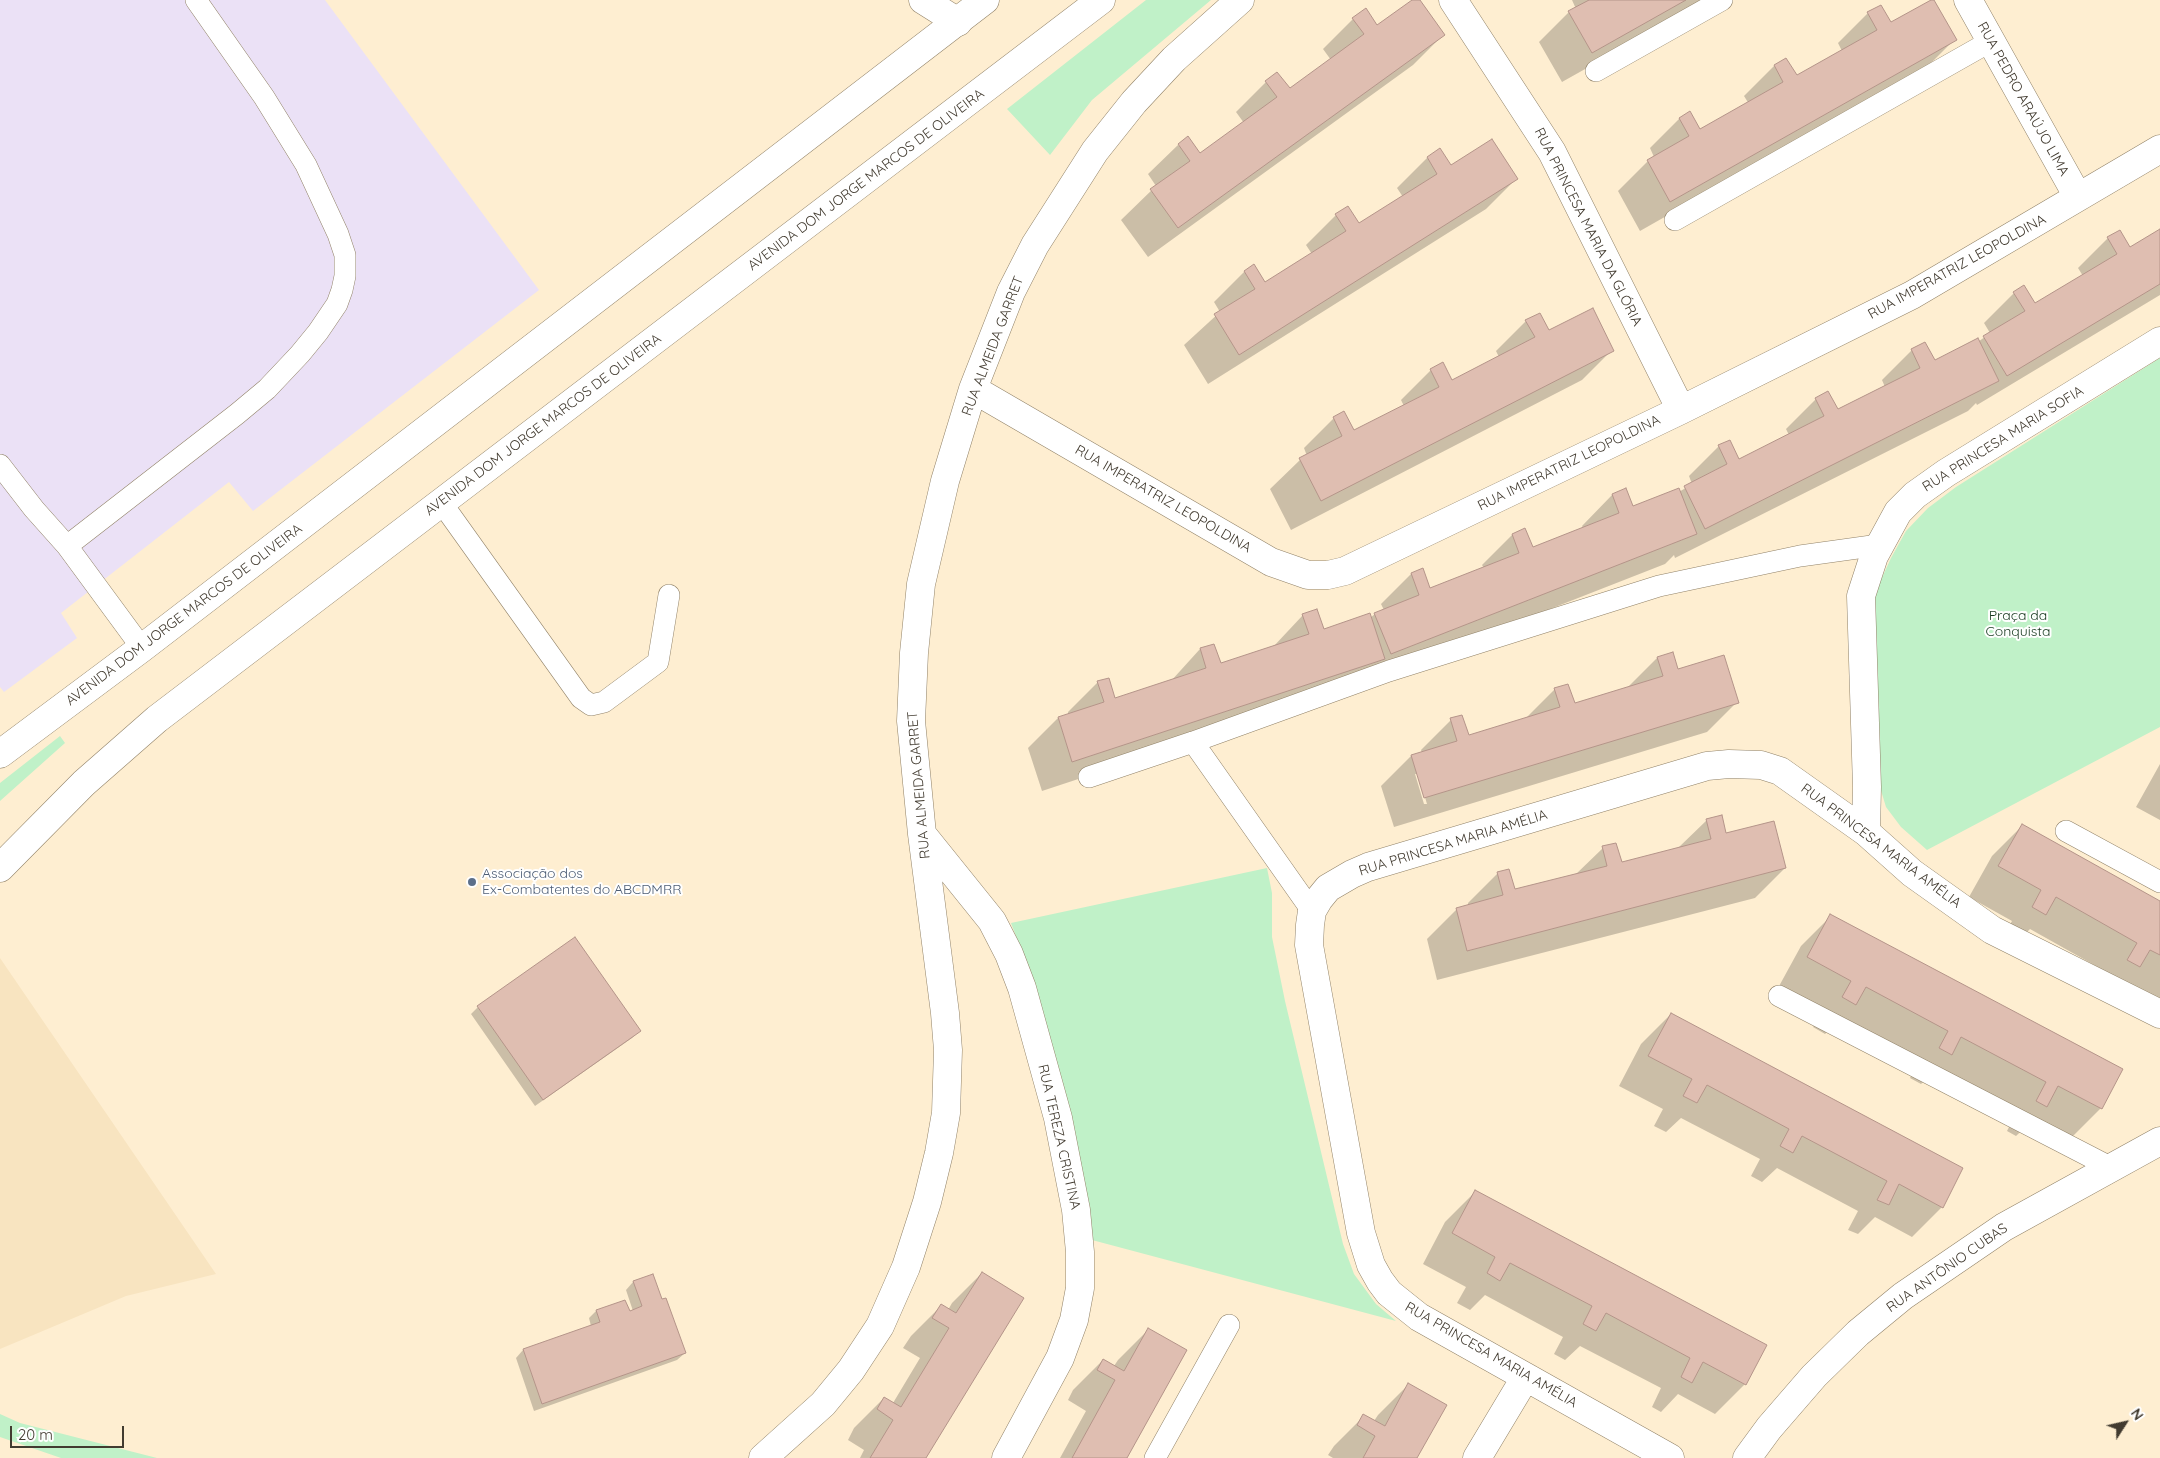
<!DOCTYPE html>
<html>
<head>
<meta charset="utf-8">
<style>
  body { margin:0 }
  #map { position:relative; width:2160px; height:1458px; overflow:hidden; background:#feeed1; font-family:Quicksand,sans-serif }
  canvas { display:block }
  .north { position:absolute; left:2100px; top:1398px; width:50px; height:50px; -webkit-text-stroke:4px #fff; paint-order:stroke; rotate:55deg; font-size:14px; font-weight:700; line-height:20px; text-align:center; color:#423b30 }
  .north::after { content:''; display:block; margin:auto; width:18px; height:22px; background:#423b30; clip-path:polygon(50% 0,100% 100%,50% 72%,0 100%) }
  .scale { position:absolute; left:10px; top:1426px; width:114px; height:22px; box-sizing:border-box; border:2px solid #423b30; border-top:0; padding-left:6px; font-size:15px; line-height:18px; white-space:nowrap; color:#423b30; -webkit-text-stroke:4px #fff; paint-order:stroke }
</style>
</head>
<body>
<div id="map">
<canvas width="2160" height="1458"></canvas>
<div class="north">N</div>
<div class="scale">20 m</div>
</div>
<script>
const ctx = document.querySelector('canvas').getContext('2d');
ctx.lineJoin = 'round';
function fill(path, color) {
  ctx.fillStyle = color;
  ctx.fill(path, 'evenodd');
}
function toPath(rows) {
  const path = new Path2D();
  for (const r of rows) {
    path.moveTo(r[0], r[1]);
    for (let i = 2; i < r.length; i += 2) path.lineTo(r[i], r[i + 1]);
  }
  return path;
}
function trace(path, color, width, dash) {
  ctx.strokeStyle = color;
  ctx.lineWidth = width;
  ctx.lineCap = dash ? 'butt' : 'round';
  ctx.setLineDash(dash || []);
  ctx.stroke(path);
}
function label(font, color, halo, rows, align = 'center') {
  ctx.font = font + ' Quicksand,sans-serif';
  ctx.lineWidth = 4;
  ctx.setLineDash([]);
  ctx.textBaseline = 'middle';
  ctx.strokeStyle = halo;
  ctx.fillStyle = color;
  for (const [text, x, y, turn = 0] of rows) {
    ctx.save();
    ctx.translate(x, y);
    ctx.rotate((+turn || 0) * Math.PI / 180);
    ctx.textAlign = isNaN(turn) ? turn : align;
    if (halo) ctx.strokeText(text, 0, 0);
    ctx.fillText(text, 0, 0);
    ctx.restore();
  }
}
fill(toPath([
  [0,958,216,1274,126,1296,0,1349]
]), '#f8e4c0');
fill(toPath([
  [0,0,325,0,539,290,253,511,229,482,61,613,77,638,4,692,0,687]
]), '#ebe1f6');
fill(toPath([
  [1146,0,1211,0,1092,100,1050,155,1007,109],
  [2160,358,2160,727,1927,850,1901,827,1886,807,1879,784,1874,595,1891,558,1906,531,1928,508,1956,487],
  [60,736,65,743,0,801,0,783],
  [1267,868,1272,893,1272,937,1285,1001,1343,1244,1354,1274,1376,1304,1396,1321,1092,1240,1027,965,1011,923],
  [0,1414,20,1423,157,1458,61,1458,0,1437]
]), '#c0f1c8');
fill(toPath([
  [1414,0,1418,0,1443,35,1413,65,1148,257,1121,220,1156,186,1148,174,1178,145,1200,155,1244,123,1236,112,1266,82,1289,90,1331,60,1323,49,1353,19,1377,27],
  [1572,0,1708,0,1562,82,1539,42,1569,12,1576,9],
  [1868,13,1890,24,1955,39,1925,69,1640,231,1618,191,1648,161,1654,157,1650,148,1680,118,1700,131,1749,104,1744,96,1774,66,1786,60,1796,77,1842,51,1838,43],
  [1440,150,1451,167,1516,179,1486,209,1208,384,1184,345,1220,312,1214,302,1244,272,1254,266,1265,284,1312,254,1306,245,1336,215,1359,224,1403,197,1397,188,1427,158],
  [2160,230,2160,295,1977,405,1976,403,1968,411,1675,558,1674,555,1665,564,1361,683,1354,688,1042,791,1028,748,1058,718,1068,715,1068,712,1098,682,1114,699,1171,681,1200,649,1220,664,1273,647,1303,615,1323,630,1370,618,1375,614,1384,610,1381,604,1411,574,1422,570,1429,589,1484,568,1482,565,1512,535,1525,530,1532,548,1583,528,1582,526,1612,495,1626,490,1633,508,1679,492,1692,484,1689,476,1719,446,1729,442,1738,460,1789,435,1786,429,1816,399,1837,411,1885,387,1882,380,1912,350,1934,362,1978,342,1990,333,1984,323,2014,293,2034,305,2083,276,2078,268,2108,238,2120,231,2129,249],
  [1526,321,1548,332,1612,350,1582,380,1291,530,1270,489,1300,460,1307,456,1304,448,1334,418,1353,432,1404,406,1401,400,1431,370,1451,381,1499,357,1496,351],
  [1657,658,1677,671,1737,702,1707,732,1394,827,1381,786,1411,756,1422,753,1421,750,1451,720,1468,736,1525,719,1555,689,1574,704,1627,688],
  [1415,774,1418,774,1427,804,1424,804],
  [2160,764,2160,820,2136,807],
  [1707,820,1726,834,1785,868,1755,898,1437,980,1427,939,1457,909,1468,906,1468,903,1498,873,1514,891,1575,875,1603,848,1621,863,1678,848],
  [2022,826,2160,903,2160,1002,2030,929,2015,944,2003,937,2012,921,1969,897,1992,856],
  [1831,916,2101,1108,2071,1138,2034,1119,2016,1136,2007,1131,2016,1113,1936,1070,1921,1084,1910,1078,1919,1061,1840,1019,1825,1034,1813,1027,1822,1011,1778,988,1801,946],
  [478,1007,639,1031,632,1038,535,1106,471,1014],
  [1671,1014,1942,1207,1912,1237,1875,1217,1858,1234,1848,1230,1858,1211,1777,1168,1762,1182,1751,1176,1760,1159,1681,1118,1666,1132,1654,1126,1663,1109,1619,1086,1641,1044],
  [1475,1192,1745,1384,1715,1414,1678,1394,1661,1412,1652,1407,1661,1388,1580,1346,1565,1360,1554,1354,1563,1337,1485,1295,1470,1310,1457,1303,1466,1287,1423,1264,1445,1222],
  [982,1273,925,1458,860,1458,864,1450,848,1440,854,1428,884,1398,893,1403,920,1358,903,1348,911,1336,941,1306,948,1310,952,1303],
  [652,1276,685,1353,677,1360,534,1411,516,1358,523,1350,591,1326,589,1318,596,1311,629,1312,633,1311,626,1290,633,1282],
  [1148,1330,1125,1458,1060,1458,1086,1411,1068,1400,1073,1390,1103,1360,1114,1366,1118,1360],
  [1408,1385,1416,1458,1333,1458,1328,1455,1334,1446,1364,1416,1374,1421,1378,1415]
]), '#0003');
const building = toPath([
  [1412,0,1420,0,1445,35,1178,228,1150,189,1190,161,1178,144,1188,136,1200,153,1277,97,1265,81,1277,72,1290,88,1364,34,1352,18,1366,8,1377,25,1412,0],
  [1589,0,1686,0,1592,53,1568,11,1589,0],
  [1931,0,1934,0,1957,40,1670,202,1647,160,1689,136,1679,118,1690,111,1700,129,1783,82,1774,65,1786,58,1797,75,1877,30,1867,12,1881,5,1891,22,1931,0],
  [1492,139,1518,179,1239,355,1214,314,1255,289,1244,271,1254,264,1265,282,1346,231,1335,214,1348,206,1359,223,1437,174,1427,157,1440,148,1451,165,1492,139],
  [2160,229,2160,284,2007,376,1983,336,2025,311,2013,292,2024,285,2035,303,2117,254,2107,237,2120,230,2130,247,2160,229],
  [1593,308,1614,351,1321,501,1299,458,1342,436,1333,417,1344,411,1354,430,1439,387,1430,369,1443,362,1452,380,1535,337,1525,320,1540,313,1549,330,1593,308],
  [1978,338,1999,381,1705,529,1684,486,1727,464,1718,445,1730,440,1739,459,1824,416,1815,398,1828,391,1838,409,1920,368,1911,349,1925,342,1935,360,1978,338],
  [1626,488,1633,506,1679,488,1697,534,1391,654,1374,613,1419,595,1411,573,1423,568,1430,588,1519,553,1512,534,1525,528,1533,547,1619,513,1612,494,1626,488],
  [1317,609,1324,629,1370,613,1385,659,1072,762,1058,717,1104,702,1097,681,1109,678,1115,698,1206,668,1200,648,1214,644,1221,663,1309,634,1302,614,1317,609],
  [1673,652,1678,669,1724,655,1739,703,1424,798,1411,755,1457,741,1450,718,1462,715,1469,735,1560,707,1554,688,1568,684,1575,703,1663,676,1657,657,1673,652],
  [1722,815,1726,833,1774,821,1786,868,1467,951,1456,908,1503,895,1497,872,1509,869,1515,889,1607,866,1602,846,1616,843,1622,862,1711,839,1706,819,1722,815],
  [2022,824,2160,901,2160,955,2150,950,2140,967,2127,960,2137,943,2056,897,2046,915,2032,907,2041,890,1998,866,2022,824],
  [1830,914,2123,1069,2102,1109,2058,1086,2047,1107,2036,1101,2046,1082,1961,1037,1952,1055,1939,1048,1948,1031,1866,987,1856,1005,1842,997,1851,981,1807,957,1830,914],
  [575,937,641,1031,543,1100,477,1006,575,937],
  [1671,1013,1963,1168,1943,1208,1899,1184,1889,1205,1877,1200,1887,1181,1802,1136,1793,1153,1780,1146,1789,1129,1707,1085,1697,1103,1683,1096,1692,1079,1648,1056,1671,1013],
  [1475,1190,1767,1345,1746,1385,1703,1362,1692,1383,1681,1377,1690,1358,1606,1313,1596,1331,1583,1324,1592,1306,1510,1263,1500,1281,1487,1273,1495,1257,1452,1233,1475,1190],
  [982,1272,1024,1298,926,1458,870,1458,893,1420,877,1409,884,1397,901,1407,949,1328,932,1318,941,1304,956,1313,982,1272],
  [653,1274,662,1299,666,1298,686,1353,542,1404,523,1349,600,1322,596,1310,625,1300,630,1311,642,1306,633,1281,653,1274],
  [1148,1328,1187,1350,1127,1458,1072,1458,1115,1380,1097,1370,1103,1359,1124,1371,1148,1328],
  [1408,1383,1447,1405,1417,1458,1363,1458,1375,1436,1357,1425,1363,1414,1385,1426,1408,1383]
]);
fill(building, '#dfbeb1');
trace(building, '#b49489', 1);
const service = toPath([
  [1596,71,1722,0],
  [1675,220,1991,41],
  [0,465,34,509,67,546,142,648],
  [441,502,581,698,591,705,604,702,658,662,669,595],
  [67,546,237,414,267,389,300,354,318,332,337,304,342,290,345,276,345,255,338,234,306,165,264,97,196,0],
  [1193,742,1312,911],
  [1089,777,1193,742,1389,671,1659,586,1800,556,1879,545],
  [2066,831,2160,882],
  [1779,996,2110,1167],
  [1155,1458,1229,1325]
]);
const minor = toPath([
  [923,0,958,22],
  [1453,0,1552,152,1681,410],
  [1968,0,2078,197],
  [973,389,1271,562,1308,575,1328,575,1345,571,1681,410,1912,295,2160,149],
  [1866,832,1867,787,1861,596,1874,556,1898,512,1915,495,1946,473,2160,341],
  [922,834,992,921,1009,954,1022,988,1058,1118,1076,1210,1080,1252,1080,1288,1074,1320,1060,1358,1006,1458],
  [763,1458,823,1404,851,1370,880,1326,906,1267,927,1202,939,1153,946,1113,948,1050,945,1013,922,834,911,721,914,653,921,584,945,481,973,389,1011,292,1035,245,1095,151,1134,102,1174,59,1240,0],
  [1477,1458,1525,1378],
  [1670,1458,1419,1317,1389,1293,1380,1281,1371,1265,1361,1233,1309,945,1310,925,1312,911,1319,899,1328,888,1352,874,1368,867,1707,766,1729,764,1761,765,1780,771,1866,832,1912,873,1992,930,2160,1014]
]);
const tertiary = toPath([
  [1747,1458,1769,1428,1814,1376,1858,1333,1903,1296,2004,1227,2160,1141]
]);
const secondary = toPath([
  [0,754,142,648,985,0],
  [0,868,84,783,157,719,1101,0]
]);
trace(service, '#918268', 22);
trace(minor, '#918268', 29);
trace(tertiary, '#918268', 29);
trace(secondary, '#918268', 29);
trace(service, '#fff', 21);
trace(minor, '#fff', 28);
trace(tertiary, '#fff', 28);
trace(secondary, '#fff', 28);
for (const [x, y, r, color] of [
  [472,882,5,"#5c6f8a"]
]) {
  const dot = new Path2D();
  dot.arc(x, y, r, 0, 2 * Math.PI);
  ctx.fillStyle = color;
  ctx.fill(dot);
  trace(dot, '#fff', 2);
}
label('14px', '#423b30', '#fff', [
  ["RUA PEDRO ARAÚJO LIMA",2023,99,61],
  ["AVENIDA DOM JORGE MARCOS DE OLIVEIRA",866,180,-37],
  ["RUA PRINCESA MARIA DA GLÓRIA",1588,227,63],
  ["RUA IMPERATRIZ LEOPOLDINA",1957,267,-29],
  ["RUA ALMEIDA GARRET",993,346,-69],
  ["AVENIDA DOM JORGE MARCOS DE OLIVEIRA",543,425,-37],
  ["RUA PRINCESA MARIA SOFIA",2003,439,-32],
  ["RUA IMPERATRIZ LEOPOLDINA",1569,463,-26],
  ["RUA IMPERATRIZ LEOPOLDINA",1163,499,30],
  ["AVENIDA DOM JORGE MARCOS DE OLIVEIRA",184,615,-37],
  ["RUA ALMEIDA GARRET",919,785,-95],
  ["RUA PRINCESA MARIA AMÉLIA",1453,843,-17],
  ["RUA PRINCESA MARIA AMÉLIA",1881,846,37],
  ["RUA TEREZA CRISTINA",1059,1137,77],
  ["RUA ANTÔNIO CUBAS",1947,1268,-35],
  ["RUA PRINCESA MARIA AMÉLIA",1491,1355,30]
]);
label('14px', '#183a20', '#fff', [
  ["Praça da",2018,616],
  ["Conquista",2018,632]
]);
label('14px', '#4e5e75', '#fff', [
  ["Associação dos",482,874],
  ["Ex-Combatentes do ABCDMRR",482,890]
], 'left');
</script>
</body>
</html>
